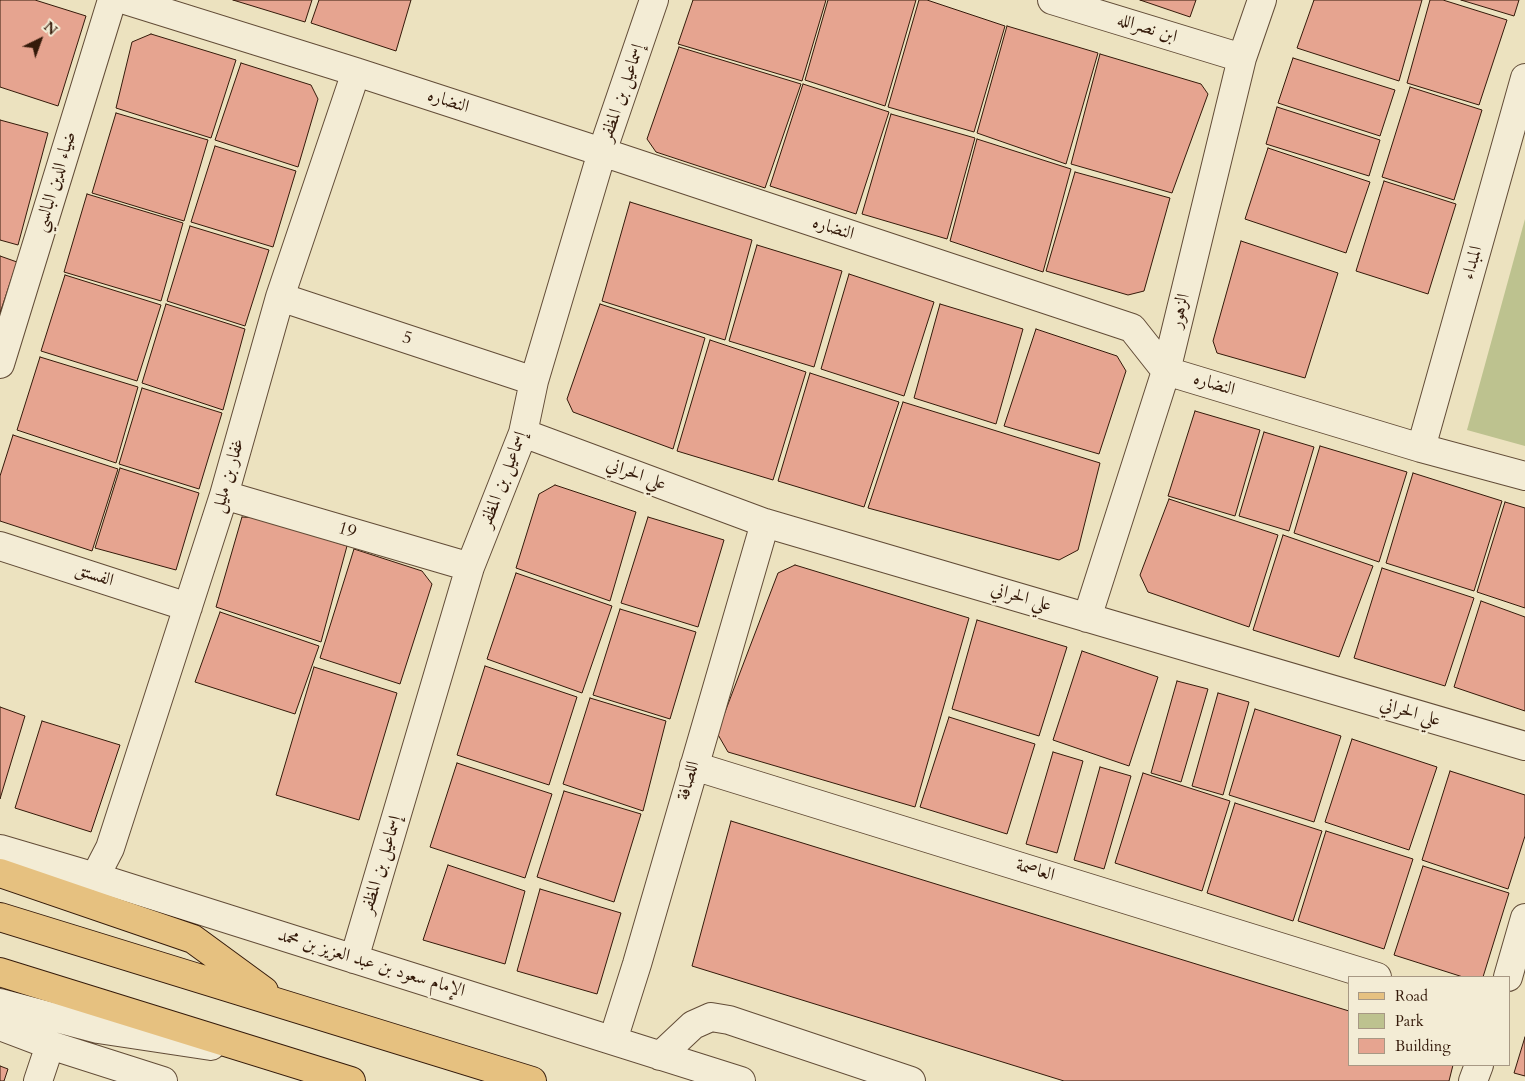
<!DOCTYPE html>
<html>
<head>
<meta charset="utf-8">
<style>
  body { margin:0 }
  #map { position:relative; width:1525px; height:1081px; overflow:hidden; background:#ece2bf; font-family:Cardo,serif }
  canvas { display:block }
  .legend { position:absolute; left:1348px; top:976px; width:162px; height:90px; box-sizing:border-box; background:#f3ecd5; border:1px solid #a79884; margin:0; padding:6px 9px; list-style:none; font-size:15px; color:#341a0a }
  .legend li { display:flex; align-items:center; gap:10px; height:25px }
  .legend b { width:25px; border:1px solid #a79884 }
  .north { position:absolute; left:15px; top:15px; width:50px; height:50px; -webkit-text-stroke:4px #f3ecd5; paint-order:stroke; rotate:42deg; font-size:14px; font-weight:700; line-height:20px; text-align:center; color:#341a0a }
  .north::after { content:''; display:block; margin:auto; width:18px; height:22px; background:#341a0a; clip-path:polygon(50% 0,100% 100%,50% 72%,0 100%) }
</style>
</head>
<body>
<div id="map">
<canvas width="1525" height="1081"></canvas>
<ul class="legend">
<li><b style="height:6px;background:#e6c180"></b>Road</li>
<li><b style="height:14px;background:#bdc28f"></b>Park</li>
<li><b style="height:14px;background:#e6a490"></b>Building</li>
</ul>
<div class="north">N</div>
</div>
<script>
const ctx = document.querySelector('canvas').getContext('2d');
ctx.lineJoin = 'round';
function fill(path, color) {
  ctx.fillStyle = color;
  ctx.fill(path, 'evenodd');
}
function toPath(rows) {
  const path = new Path2D();
  for (const r of rows) {
    path.moveTo(r[0], r[1]);
    for (let i = 2; i < r.length; i += 2) path.lineTo(r[i], r[i + 1]);
  }
  return path;
}
function trace(path, color, width, dash) {
  ctx.strokeStyle = color;
  ctx.lineWidth = width;
  ctx.lineCap = dash ? 'butt' : 'round';
  ctx.setLineDash(dash || []);
  ctx.stroke(path);
}
function label(font, color, halo, rows, align = 'center') {
  ctx.font = font + ' Cardo,Amiri,serif';
  ctx.lineWidth = 5;
  ctx.setLineDash([]);
  ctx.textBaseline = 'middle';
  ctx.strokeStyle = halo;
  ctx.fillStyle = color;
  for (const [text, x, y, turn = 0] of rows) {
    ctx.save();
    ctx.translate(x, y);
    ctx.rotate((+turn || 0) * Math.PI / 180);
    ctx.textAlign = isNaN(turn) ? turn : align;
    if (halo) ctx.strokeText(text, 0, 0);
    ctx.fillText(text, 0, 0);
    ctx.restore();
  }
}
fill(toPath([
  [1525,219,1525,446,1467,430]
]), '#bdc28f');
const building = toPath([
  [0,0,35,0,86,16,58,106,0,87,0,0],
  [233,0,312,0,305,22,233,0],
  [319,0,411,0,396,51,311,23,319,0],
  [693,0,826,0,802,81,678,44,693,0],
  [828,0,916,0,885,106,805,80,828,0],
  [919,0,927,0,1005,26,974,132,888,107,919,0],
  [1140,0,1196,0,1190,17,1140,0],
  [1314,0,1422,0,1399,81,1297,48,1314,0],
  [1430,0,1443,0,1507,20,1479,105,1407,83,1430,0],
  [1461,0,1519,0,1514,16,1461,0],
  [1007,26,1098,53,1066,164,977,133,1007,26],
  [151,34,236,60,211,138,116,108,132,42,151,34],
  [679,47,801,84,765,188,656,152,647,139,679,47],
  [1100,54,1201,84,1208,94,1172,193,1071,164,1100,54],
  [1293,58,1395,90,1380,136,1278,103,1293,58],
  [241,63,311,85,318,99,298,167,215,140,241,63],
  [803,84,889,112,856,214,770,186,803,84],
  [1410,87,1482,110,1454,200,1382,177,1410,87],
  [1277,107,1380,140,1369,176,1266,144,1277,107],
  [116,113,208,140,184,221,92,193,116,113],
  [891,114,975,138,947,239,862,214,891,114],
  [0,120,48,133,18,245,0,240,0,120],
  [977,139,1071,169,1043,272,950,241,977,139],
  [215,146,296,171,273,247,191,222,215,146],
  [1268,148,1370,182,1346,253,1245,219,1268,148],
  [1075,172,1170,198,1144,291,1128,295,1046,271,1075,172],
  [1384,181,1456,204,1428,294,1356,271,1384,181],
  [87,194,183,223,161,301,64,272,87,194],
  [630,202,752,240,725,340,602,301,630,202],
  [190,226,269,250,245,326,167,301,190,226],
  [1241,241,1338,273,1305,378,1217,353,1213,341,1241,241],
  [757,245,842,271,814,367,729,341,757,245],
  [0,256,17,262,0,313,0,256],
  [849,274,934,302,904,396,821,369,849,274],
  [65,275,161,305,137,381,41,351,65,275],
  [166,304,245,329,223,410,142,383,166,304],
  [600,304,705,338,673,449,573,412,567,399,600,304],
  [940,304,1023,329,996,424,914,398,940,304],
  [1036,329,1117,356,1126,371,1099,454,1004,426,1036,329],
  [710,340,806,372,773,480,677,451,710,340],
  [40,357,138,387,116,463,17,430,40,357],
  [810,373,899,402,864,507,778,481,810,373],
  [142,388,222,413,199,489,119,464,142,388],
  [903,402,1100,463,1078,550,1059,560,868,508,903,402],
  [1195,411,1260,430,1235,516,1168,496,1195,411],
  [1264,432,1314,447,1289,531,1239,516,1264,432],
  [13,435,118,469,92,551,0,521,0,476,13,435],
  [1320,446,1407,472,1379,562,1294,533,1320,446],
  [120,468,199,493,176,570,95,548,120,468],
  [1413,473,1502,501,1474,591,1386,563,1413,473],
  [555,485,636,512,610,601,516,568,539,494,555,485],
  [1169,499,1278,535,1249,627,1148,592,1140,575,1169,499],
  [1505,502,1525,508,1525,608,1477,592,1505,502],
  [242,517,260,518,347,546,321,642,216,607,242,517],
  [648,517,724,540,698,627,621,603,648,517],
  [1283,535,1373,566,1339,657,1253,630,1283,535],
  [354,549,422,571,432,584,400,684,320,658,354,549],
  [795,565,969,618,915,807,728,752,717,733,778,573,795,565],
  [1382,568,1474,598,1445,686,1354,658,1382,568],
  [516,573,612,606,582,693,487,659,516,573],
  [1481,601,1525,617,1525,711,1454,687,1481,601],
  [620,609,696,632,670,719,593,695,620,609],
  [220,612,319,646,295,714,195,682,220,612],
  [977,620,1067,647,1039,736,952,709,977,620],
  [1082,651,1158,677,1129,766,1053,740,1082,651],
  [485,666,577,697,549,785,457,755,485,666],
  [314,667,397,693,359,820,276,795,314,667],
  [1177,681,1208,689,1181,782,1151,773,1177,681],
  [1218,693,1249,702,1223,795,1192,786,1218,693],
  [590,698,666,721,643,811,563,784,590,698],
  [0,707,25,716,0,799,0,707],
  [1255,709,1341,736,1314,822,1229,795,1255,709],
  [949,717,1035,744,1007,834,920,807,949,717],
  [42,721,120,745,91,832,15,808,42,721],
  [1352,739,1437,767,1409,850,1325,822,1352,739],
  [1053,752,1083,761,1057,853,1026,844,1053,752],
  [457,763,552,794,525,878,430,847,457,763],
  [1100,767,1131,776,1104,869,1074,860,1100,767],
  [1450,771,1525,795,1525,836,1508,889,1422,860,1450,771],
  [1143,773,1230,801,1202,891,1115,863,1143,773],
  [564,791,641,814,614,902,537,877,564,791],
  [1235,803,1322,831,1293,921,1207,893,1235,803],
  [731,821,1349,1011,1349,1065,1453,1065,1449,1081,1064,1081,692,966,731,821],
  [1326,831,1413,859,1384,949,1298,921,1326,831],
  [448,865,525,891,505,964,423,940,448,865],
  [1423,866,1509,893,1483,977,1463,977,1394,955,1423,866],
  [540,889,621,913,597,994,517,971,540,889],
  [1525,1037,1525,1076,1514,1073,1525,1037],
  [0,1066,8,1069,4,1081,0,1081,0,1066]
]);
fill(building, '#e6a490');
trace(building, '#341a0a', 1);
const minor = toPath([
  [125,0,356,72,602,152,1132,328,1166,371,1421,448,1525,476],
  [1052,0,1242,58],
  [280,297,534,381],
  [0,364,112,0],
  [523,433,765,523,1525,746],
  [1421,448,1525,78],
  [224,495,470,567],
  [0,546,188,607],
  [1087,618,1166,371,1242,58,1262,0],
  [694,766,1377,977],
  [0,849,95,877,741,1081],
  [95,877,110,848,224,495,280,297,356,72],
  [354,959,470,567,523,433,534,381,602,152,654,0],
  [1508,977,1525,918],
  [0,1003,98,1029,211,1046],
  [0,1026,50,1045,163,1081],
  [613,1040,637,964,765,523],
  [660,1056,693,1025,711,1017,729,1020,911,1081],
  [38,1081,50,1045],
  [1473,1081,1479,1065]
]);
const major = toPath([
  [0,873,193,939,264,991],
  [0,917,532,1081],
  [0,972,351,1081]
]);
trace(minor, '#624c37', 30);
trace(major, '#341a0a', 30);
trace(minor, '#f3ecd5', 28);
trace(major, '#e6c180', 28);
label('18px', '#341a0a', '#f3ecd5', [
  ["ابن نصرالله",1147,29,17],
  ["إسماعيل بن المظفر",623,93,-71],
  ["النضاره",448,102,18],
  ["ضياء الدين البالسي",56,182,-73],
  ["النضاره",833,229,18],
  ["المبداء",1473,263,-74],
  ["الزهور",1181,311,-76],
  ["5",407,339,18],
  ["النضاره",1214,385,17],
  ["علي الحراني",636,475,20],
  ["غفار بن مليل",229,476,-74],
  ["إسماعيل بن المظفر",504,480,-69],
  ["19",347,531,16],
  ["الفستق",94,576,18],
  ["علي الحراني",1021,598,16],
  ["علي الحراني",1410,713,16],
  ["اللصافة",689,781,-74],
  ["إسماعيل بن المظفر",382,865,-73],
  ["العاصمة",1035,871,17],
  ["الإمام سعود بن عبد العزيز بن محمد",371,964,17]
]);
</script>
</body>
</html>
